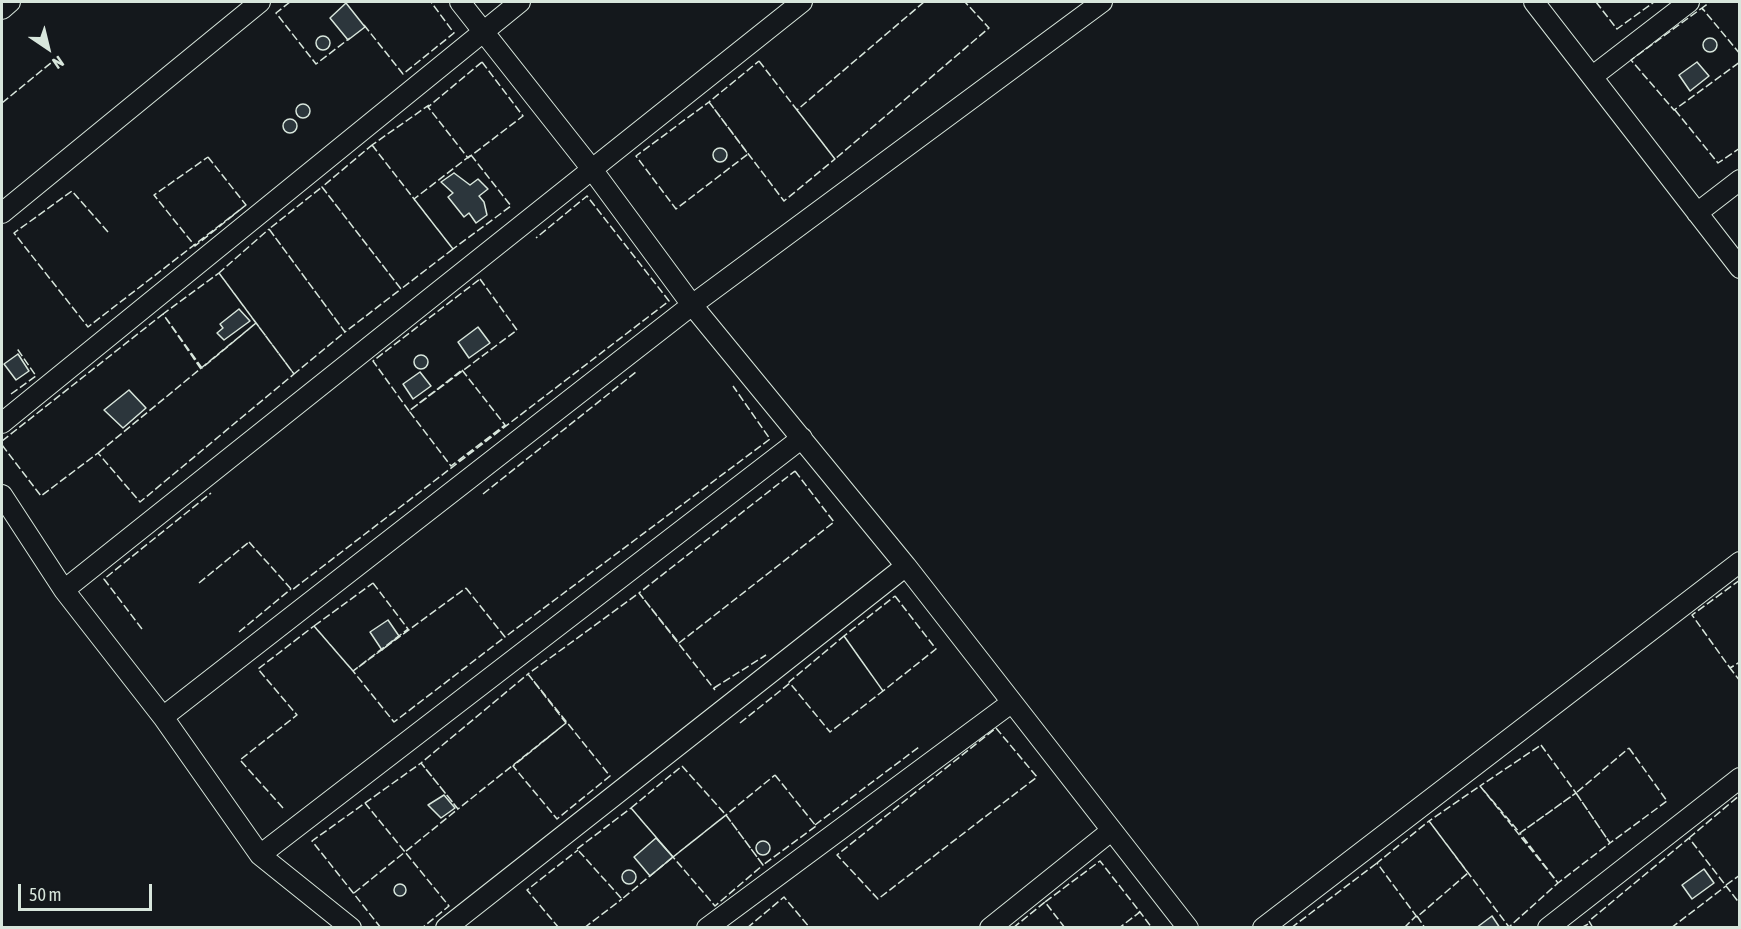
<!DOCTYPE html>
<html>
<head>
<meta charset="utf-8">
<style>
  body { margin:0 }
  #map { position:relative; width:1741px; height:929px; overflow:hidden; background:#14181c; font-family:"Asap Condensed",sans-serif }
  canvas { display:block }
  .frame { position:absolute; inset:0; border:3px solid #d8e6dc; pointer-events:none }
  .north { position:absolute; left:18px; top:18px; width:60px; height:60px; -webkit-text-stroke:4px #14181c; paint-order:stroke; rotate:145deg; font-size:16px; font-weight:700; line-height:24px; text-align:center; color:#d8e6dc }
  .north::after { content:''; display:block; margin:auto; width:21px; height:27px; background:#d8e6dc; clip-path:polygon(50% 0,100% 100%,50% 72%,0 100%) }
  .scale { position:absolute; left:18px; top:884px; width:134px; height:27px; box-sizing:border-box; border:3px solid #d8e6dc; border-top:0; padding-left:8px; font-size:18px; line-height:21px; white-space:nowrap; color:#d8e6dc; -webkit-text-stroke:4px #14181c; paint-order:stroke }
</style>
</head>
<body>
<div id="map">
<canvas width="1741" height="929"></canvas>
<div class="frame"></div>
<div class="north">N</div>
<div class="scale">50 m</div>
</div>
<script>
const ctx = document.querySelector('canvas').getContext('2d');
ctx.lineJoin = 'round';
function fill(path, color) {
  ctx.fillStyle = color;
  ctx.fill(path, 'evenodd');
}
function toPath(rows) {
  const path = new Path2D();
  for (const r of rows) {
    if (r.length === 3) {
      path.moveTo(r[0] + r[2], r[1]);
      path.arc(r[0], r[1], r[2], 0, 2 * Math.PI);
      continue;
    }
    path.moveTo(r[0], r[1]);
    for (let i = 2; i < r.length; i += 2) path.lineTo(r[i], r[i + 1]);
  }
  return path;
}
function trace(path, color, width, dash) {
  ctx.strokeStyle = color;
  ctx.lineWidth = width;
  ctx.lineCap = dash ? 'butt' : 'round';
  ctx.setLineDash(dash || []);
  ctx.stroke(path);
}
const building = toPath([
  [346,3,365,27,348,40,330,18,346,3],
  [323,43,7],
  [1710,45,7],
  [1697,62,1709,76,1690,91,1679,75,1697,62],
  [303,111,7],
  [290,126,7],
  [720,155,7],
  [454,173,470,185,478,179,488,189,479,196,484,202,487,215,476,223,469,213,464,217,448,197,453,193,441,182,454,173],
  [239,309,250,321,224,340,217,333,223,328,220,324,239,309],
  [478,327,490,343,469,358,458,342,478,327],
  [18,354,29,371,16,380,4,364,18,354],
  [421,362,7],
  [420,372,431,386,413,399,403,384,420,372],
  [129,390,146,408,123,428,104,410,129,390],
  [388,620,399,636,382,650,370,632,388,620],
  [444,795,455,808,441,818,428,805,444,795],
  [656,838,673,857,650,876,634,857,656,838],
  [763,848,7],
  [1704,869,1714,883,1692,899,1682,885,1704,869],
  [629,877,7],
  [400,890,6],
  [1492,916,1500,928,1476,928,1492,916]
]);
fill(building, '#2c363c');
trace(building, '#d8e6dc', 1.5);
const minor = toPath([
  [460,2,591,168,692,305,906,566,1188,928],
  [1534,2,1740,268],
  [2,9,10,2],
  [1593,76,1689,2],
  [2,213,260,2],
  [1697,213,1740,180],
  [2,423,520,2],
  [2,495,64,590,163,717,260,855,351,928],
  [64,590,802,2],
  [163,717,692,305,1102,2],
  [260,855,802,438],
  [446,928,906,566],
  [707,928,1011,703],
  [990,928,1111,831],
  [1263,928,1740,562],
  [1548,928,1740,778]
]);
trace(minor, '#d8e6dc', 22);
trace(minor, '#14181c', 20);
trace(toPath([
  [290,2,276,13,316,64,350,38],
  [924,2,797,110,835,159,989,28,965,2],
  [1596,2,1617,29,1654,2],
  [1703,10,1702,8,1710,2],
  [364,25,403,74,454,33,431,2],
  [1740,54,1702,8,1631,60,1674,110,1740,62],
  [759,61,835,159,784,201,709,102,759,61],
  [482,62,523,116,468,158,428,107,482,62],
  [709,102,748,154,676,209,636,156,709,102],
  [2,103,52,62],
  [1675,110,1718,163,1740,148],
  [372,145,453,249,401,289,322,187,372,145],
  [374,147,372,145,429,105],
  [471,155,511,206,453,249,414,199,471,155],
  [208,157,246,205,195,246,154,195,208,157],
  [322,187,401,289,345,332,269,229,322,187],
  [269,229,345,332,294,374,219,273,269,229],
  [108,232,72,191,14,233,88,327,246,205],
  [219,273,256,323,202,368,163,314,219,273],
  [480,279,517,330,409,411,373,361,480,279],
  [462,370,505,425,451,466,409,411,462,370],
  [11,394,36,376,16,347],
  [2,441,163,314,201,369],
  [2,445,41,496,98,453,140,502,294,374,256,323,98,453],
  [795,471,834,522,679,643,639,593,795,471],
  [483,494,636,372],
  [249,542,292,590,669,301,587,196,536,238],
  [1740,580,1692,615,1730,668,1740,662],
  [199,583,249,542,251,544],
  [373,583,408,629,353,671,314,626,373,583],
  [466,588,505,637,770,439,733,386],
  [466,588,505,637,394,722,353,671,466,588],
  [895,596,936,649,883,691,844,636,895,596],
  [142,629,104,579,211,493],
  [239,632,291,589],
  [844,636,883,691,830,732,789,682,844,636],
  [1731,667,1730,668,1740,681],
  [528,674,566,723,458,809,421,763,528,674],
  [714,688,766,655],
  [566,723,513,766,557,819,610,776,528,674,639,593,715,690],
  [740,723,790,683],
  [996,728,1037,777,878,899,837,855,996,728],
  [1541,745,1576,793,1520,833,1480,786,1541,745],
  [1629,748,1667,801,1610,843,1576,793,1629,748],
  [682,766,726,815,673,857,631,808,682,766],
  [775,775,816,826,763,865,726,815,775,775],
  [1480,786,1558,883,1509,927,1429,821,1480,786],
  [1576,793,1610,843,1558,883,1520,833,1576,793],
  [283,808,240,760,297,715,258,669,314,626,353,671],
  [631,808,673,857,622,899,577,849,631,808],
  [726,815,763,865,715,906,673,857,726,815],
  [1429,821,1468,873,1417,917,1377,863,1429,821],
  [815,825,919,747],
  [1689,838,1740,795],
  [1726,885,1740,875],
  [354,893,405,852,365,803],
  [1138,913,1140,912,1152,928],
  [1417,916,1425,928],
  [381,928,312,841,421,763,458,809,405,852,449,906,422,928],
  [559,928,527,890,578,850],
  [584,928,622,899],
  [747,928,784,897,810,928],
  [1013,928,1045,902,1047,904],
  [1065,928,1045,902,1100,861,1140,912,1119,928],
  [1291,928,1377,863],
  [1404,928,1416,916],
  [1581,928,1590,923],
  [1593,928,1589,921,1689,838,1740,904],
  [1671,928,1726,886]
]), '#d8e6dc', 1.5, [8, 3]);
</script>
</body>
</html>
